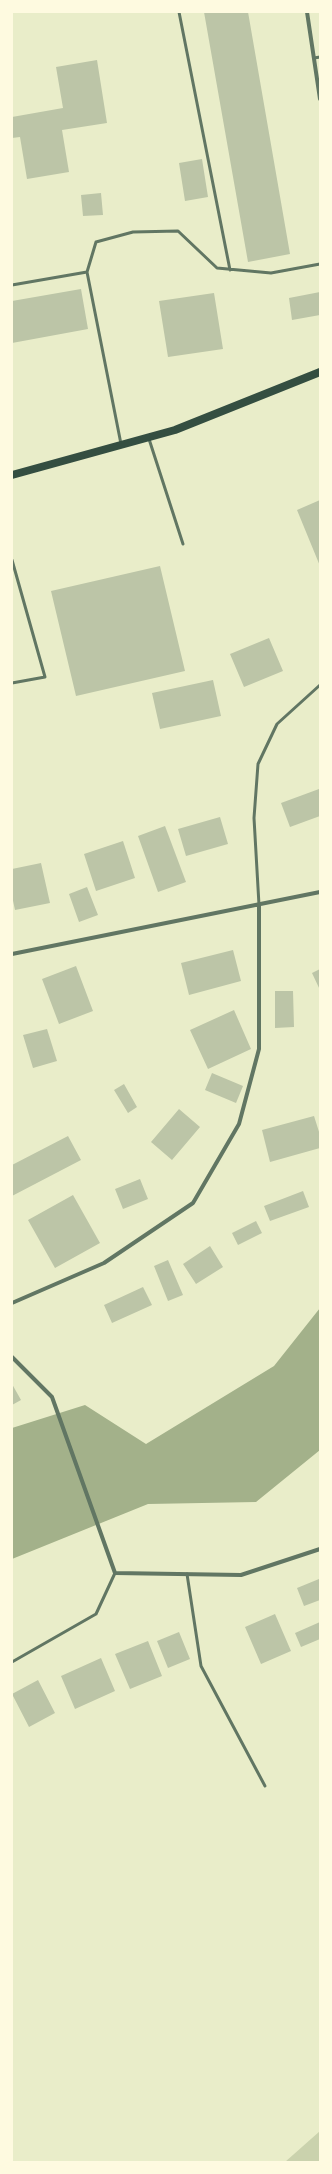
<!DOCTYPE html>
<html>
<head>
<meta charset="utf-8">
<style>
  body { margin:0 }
  #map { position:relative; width:332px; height:2174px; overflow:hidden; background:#e9edc9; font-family:Raleway,sans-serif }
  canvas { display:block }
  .frame { position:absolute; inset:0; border:13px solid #fefae0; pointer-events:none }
</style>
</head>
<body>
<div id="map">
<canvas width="332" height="2174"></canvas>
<div class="frame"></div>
</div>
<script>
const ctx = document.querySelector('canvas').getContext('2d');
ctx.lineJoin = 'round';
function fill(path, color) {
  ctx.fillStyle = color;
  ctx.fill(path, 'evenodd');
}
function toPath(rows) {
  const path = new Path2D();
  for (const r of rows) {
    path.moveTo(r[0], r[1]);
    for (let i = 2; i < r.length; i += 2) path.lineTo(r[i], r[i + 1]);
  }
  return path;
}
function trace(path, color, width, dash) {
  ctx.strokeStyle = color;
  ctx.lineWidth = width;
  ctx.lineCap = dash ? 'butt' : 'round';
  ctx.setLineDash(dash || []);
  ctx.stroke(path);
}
fill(toPath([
  [320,2131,320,2162,285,2162]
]), '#cad2ad');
fill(toPath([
  [320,1308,320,1450,256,1502,148,1504,12,1559,12,1428,85,1405,146,1444,274,1366]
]), '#a3b18a');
fill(toPath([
  [204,12,248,12,290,254,248,262],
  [97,60,107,123,62,130,69,172,27,179,20,137,12,138,12,117,63,108,56,67],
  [202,159,208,197,185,201,179,163],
  [101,193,103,215,83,216,81,195],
  [81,289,88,329,12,343,12,301],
  [320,292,320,315,292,320,289,298],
  [214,293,223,349,168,357,159,301],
  [320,500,320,566,297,510],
  [160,566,185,671,76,696,51,591],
  [269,638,283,671,244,687,230,654],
  [213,680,221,716,160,729,152,693],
  [319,789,320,816,290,827,281,803],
  [220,817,228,844,186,856,178,829],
  [165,826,186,882,158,892,138,836],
  [123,841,135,878,96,891,84,854],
  [41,863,50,903,15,910,12,896,12,869],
  [87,887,98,915,79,922,69,894],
  [233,950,241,981,189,995,181,963],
  [76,966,93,1011,59,1024,42,979],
  [320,969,320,990,312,973],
  [275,991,293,991,294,1027,275,1028],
  [234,1010,251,1049,208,1069,190,1030],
  [47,1029,57,1061,33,1068,23,1035],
  [212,1073,243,1086,236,1103,205,1090],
  [124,1084,137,1107,128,1113,114,1090],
  [179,1109,200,1127,172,1160,151,1142],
  [314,1116,320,1135,320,1148,270,1162,262,1130],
  [68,1136,81,1160,12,1196,12,1165],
  [140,1179,148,1199,123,1209,115,1189],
  [303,1191,309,1207,270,1221,264,1206],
  [73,1195,100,1243,55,1268,28,1220],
  [256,1221,262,1233,238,1245,232,1233],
  [210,1246,223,1267,196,1284,183,1264],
  [168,1260,183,1295,168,1301,154,1266],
  [143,1287,152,1305,112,1323,104,1305],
  [12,1384,21,1400,12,1405],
  [319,1579,320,1600,304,1606,297,1588],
  [275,1614,291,1651,261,1664,245,1627],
  [320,1622,320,1639,301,1647,295,1633],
  [179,1632,190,1659,168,1668,157,1641],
  [148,1641,162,1676,130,1689,115,1654],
  [101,1658,115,1691,75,1709,61,1676],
  [38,1680,55,1713,29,1727,12,1694]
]), '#bcc5a7');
trace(toPath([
  [179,12,230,270],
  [314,58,320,57],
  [12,285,87,272],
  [149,439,183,544],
  [121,444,87,272,96,242,133,232,178,231,217,268,271,273,320,264],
  [12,560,45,677,12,683],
  [259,905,254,818,258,764,277,724,320,685],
  [187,1574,201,1666,265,1786],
  [12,1662,96,1614,115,1573]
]), '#617663', 3);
trace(toPath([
  [307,12,320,99],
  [12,954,320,892],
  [12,1303,104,1263,193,1203,239,1124,259,1049,259,905],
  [12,1357,52,1397,115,1573,241,1575,320,1549]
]), '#617663', 4);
trace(toPath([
  [12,475,175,430,320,372]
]), '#344e41', 8);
</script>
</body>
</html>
